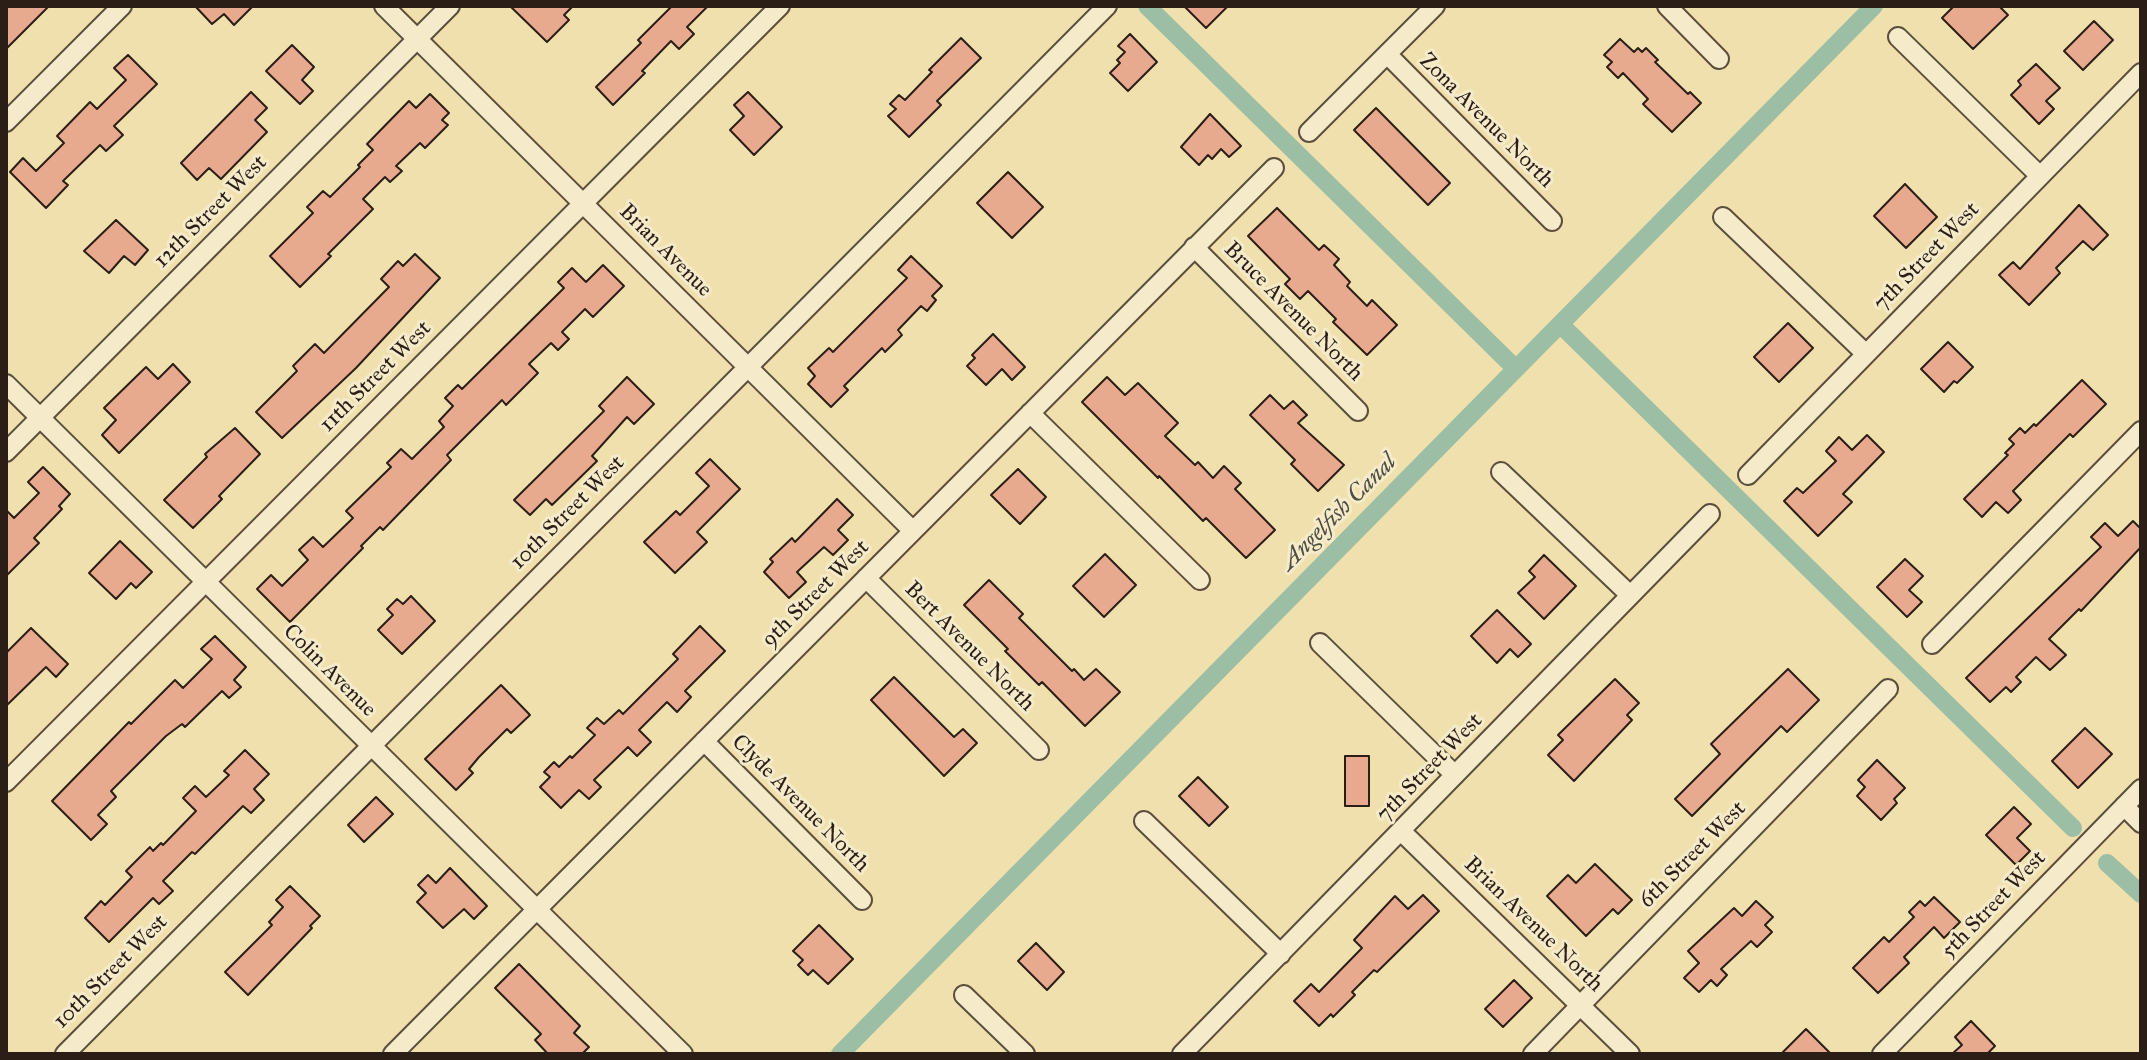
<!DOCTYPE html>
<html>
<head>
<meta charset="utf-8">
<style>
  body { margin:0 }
  #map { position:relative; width:2147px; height:1060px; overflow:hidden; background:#f0e0ad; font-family:"IM FELL Great Primer",serif }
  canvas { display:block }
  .frame { position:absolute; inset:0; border:8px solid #2b1e16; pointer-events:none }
</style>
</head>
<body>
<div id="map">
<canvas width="2147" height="1060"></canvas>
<div class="frame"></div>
</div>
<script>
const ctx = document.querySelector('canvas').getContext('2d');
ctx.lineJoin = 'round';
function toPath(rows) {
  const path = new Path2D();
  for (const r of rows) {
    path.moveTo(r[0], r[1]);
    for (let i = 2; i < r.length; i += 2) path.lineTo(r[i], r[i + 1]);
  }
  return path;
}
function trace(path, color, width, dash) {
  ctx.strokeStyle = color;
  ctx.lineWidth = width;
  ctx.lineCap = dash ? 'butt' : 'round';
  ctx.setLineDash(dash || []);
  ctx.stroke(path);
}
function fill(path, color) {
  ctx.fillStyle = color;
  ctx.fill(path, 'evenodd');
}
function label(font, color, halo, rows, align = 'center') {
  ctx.font = font + ' "IM FELL Great Primer",serif';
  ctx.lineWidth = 6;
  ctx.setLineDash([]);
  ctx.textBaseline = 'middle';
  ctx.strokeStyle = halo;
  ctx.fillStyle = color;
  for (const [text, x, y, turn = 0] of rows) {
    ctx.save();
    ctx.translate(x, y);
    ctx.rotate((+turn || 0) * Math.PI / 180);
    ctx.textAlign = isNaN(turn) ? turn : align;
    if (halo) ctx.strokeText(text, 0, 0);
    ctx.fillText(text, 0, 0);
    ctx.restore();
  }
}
trace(toPath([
  [1147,6,1516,369],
  [1560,324,2073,828],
  [2107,863,2141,894],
  [840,1054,1874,6]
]), '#9bbea5', 18);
const building = toPath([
  [6,6,49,6,6,49,6,6],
  [195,6,253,6,234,25,224,14,212,24,195,6],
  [510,6,573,6,564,15,569,20,547,42,510,6],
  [672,6,708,6,687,27,694,34,679,49,671,41,642,71,645,73,613,105,596,87,641,43,638,40,672,6],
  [1184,6,1228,6,1206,28,1184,6],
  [1954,6,1999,6,2008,15,1973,49,1942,18,1954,6],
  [2094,21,2113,40,2083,70,2064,51,2094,21],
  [1130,34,1157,62,1128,91,1110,73,1120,63,1117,60,1125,52,1118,46,1130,34],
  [961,38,981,58,937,101,941,105,909,137,888,116,896,109,890,104,899,95,905,100,932,72,929,70,961,38],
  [1620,39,1634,52,1638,48,1642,52,1646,48,1658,60,1655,62,1688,94,1690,92,1701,103,1672,132,1643,104,1648,99,1623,73,1618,78,1607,67,1612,62,1604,55,1620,39],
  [292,45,314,67,302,80,313,91,300,104,266,71,292,45],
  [128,55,157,84,114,126,123,135,106,151,100,145,63,181,68,185,46,208,10,172,23,158,36,171,64,143,57,136,90,102,97,109,126,80,114,68,128,55],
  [2036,64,2060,88,2046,101,2054,109,2039,124,2011,95,2021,85,2018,81,2036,64],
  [251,92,267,108,255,120,267,132,221,179,209,168,197,180,181,163,251,92],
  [748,92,782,127,754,155,730,130,744,116,734,105,748,92],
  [430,94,449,113,442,120,448,125,425,148,420,143,396,166,402,171,390,182,385,177,363,199,373,209,328,254,331,256,300,287,270,256,313,213,307,207,323,191,330,197,360,167,358,165,373,150,367,144,409,101,416,108,430,94],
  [1376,108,1450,183,1428,205,1354,130,1376,108],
  [1210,114,1241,146,1229,157,1221,149,1212,159,1208,155,1199,165,1181,147,1210,114],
  [1008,172,1043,207,1012,238,977,203,1008,172],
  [1905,184,1937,217,1906,248,1874,216,1905,184],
  [2079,205,2108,235,2093,250,2083,241,2056,268,2060,273,2029,305,1999,275,2013,262,2020,269,2079,205],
  [1277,208,1319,250,1324,245,1339,259,1334,265,1350,282,1347,286,1367,306,1372,300,1397,325,1367,355,1333,322,1336,319,1308,291,1300,299,1285,284,1290,279,1248,236,1277,208],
  [116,220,148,250,135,265,124,256,109,273,84,251,116,220],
  [415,254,440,278,356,368,282,438,256,412,297,371,293,366,315,344,324,353,389,287,381,279,398,261,403,266,415,254],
  [911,256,942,286,932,296,936,300,927,311,921,306,898,330,902,335,885,352,882,348,844,386,848,390,831,407,808,384,815,376,808,368,829,348,833,352,907,278,898,270,911,256],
  [603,265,624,286,593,317,585,309,562,332,569,339,558,350,551,343,529,364,538,373,506,405,502,400,447,455,451,460,383,530,380,527,361,546,363,548,290,622,257,589,271,575,282,586,308,560,299,550,313,537,323,547,353,518,346,511,391,467,387,463,401,449,412,459,444,427,439,421,453,406,445,398,458,385,462,389,564,288,558,282,572,268,586,282,603,265],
  [1788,323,1813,348,1779,382,1754,357,1788,323],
  [993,334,1025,367,1012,380,1002,369,986,385,967,366,975,358,972,355,993,334],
  [1948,342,1973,367,1957,383,1954,381,1944,392,1921,369,1948,342],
  [173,364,190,382,119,453,102,435,116,420,104,408,146,367,158,379,173,364],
  [627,377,654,404,634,424,627,417,592,456,597,461,552,505,546,499,530,515,514,500,604,411,599,406,627,377],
  [1107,377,1125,395,1138,383,1178,423,1165,436,1195,465,1198,462,1213,478,1224,466,1241,483,1235,489,1275,530,1246,558,1206,518,1203,521,1159,476,1158,478,1082,402,1107,377],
  [2082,380,2106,404,2073,437,2070,434,2013,491,2021,500,2008,513,1996,502,1982,517,1964,499,2008,455,2005,453,2014,444,2009,439,2020,428,2025,433,2034,424,2036,426,2082,380],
  [1270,395,1284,409,1293,401,1307,415,1298,423,1344,465,1318,491,1291,464,1295,460,1250,415,1270,395],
  [235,428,260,454,219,496,222,499,193,528,164,500,207,457,205,454,235,428],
  [1867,435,1884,452,1843,494,1852,502,1818,536,1784,501,1797,488,1803,493,1836,461,1826,451,1839,437,1852,450,1867,435],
  [710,459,740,489,697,532,707,542,675,573,644,542,676,511,680,515,709,486,696,473,710,459],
  [43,467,70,494,59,506,62,509,34,538,39,543,6,576,6,510,14,518,39,493,28,482,43,467],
  [1018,469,1046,497,1020,524,991,495,1018,469],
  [837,499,853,515,838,530,848,540,833,555,824,547,797,572,806,582,789,598,764,572,773,562,770,559,792,538,795,542,837,499],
  [2133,521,2141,529,2141,547,2081,611,2079,609,2049,639,2066,655,2050,670,2036,657,2016,677,2021,682,2011,692,2006,687,1990,702,1966,678,2101,547,2091,537,2105,523,2118,536,2133,521],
  [120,541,152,572,136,588,131,583,116,599,89,573,120,541],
  [1105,554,1136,585,1104,617,1073,586,1105,554],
  [1544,555,1576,586,1544,619,1518,593,1535,577,1529,571,1544,555],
  [1905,559,1923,576,1909,590,1922,602,1907,617,1877,587,1905,559],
  [989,580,1023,614,1019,618,1072,671,1074,669,1084,680,1096,669,1120,692,1085,726,1042,682,1039,685,1005,651,1008,649,964,605,989,580],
  [411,596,435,621,402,654,378,630,393,615,387,609,397,599,403,604,411,596],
  [1497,610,1531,644,1518,657,1510,649,1497,663,1471,636,1497,610],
  [700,626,725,651,685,691,691,697,677,712,667,702,639,730,651,742,637,756,628,747,594,780,601,787,589,799,579,790,561,808,540,787,550,777,544,772,554,762,559,767,570,756,572,758,595,735,587,728,597,718,604,724,619,710,623,714,678,659,673,654,700,626],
  [31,628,68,664,56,677,46,667,6,706,6,653,31,628],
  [215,636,246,667,234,680,241,687,229,698,222,691,185,727,182,724,166,736,111,791,116,797,98,815,107,824,91,840,52,801,129,722,131,724,175,680,183,688,212,659,201,649,215,636],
  [1788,669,1819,700,1787,732,1781,726,1692,816,1675,799,1720,754,1711,744,1788,669],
  [894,677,954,737,963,729,977,743,944,776,871,700,894,677],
  [1615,679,1639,703,1627,715,1632,720,1574,781,1548,755,1563,740,1558,735,1615,679],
  [501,685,530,715,511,733,507,729,479,757,469,769,473,773,456,790,425,759,501,685],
  [2085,728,2112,754,2078,788,2052,761,2085,728],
  [245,750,269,774,254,789,264,800,251,813,243,806,195,854,192,852,163,881,173,891,159,904,153,898,109,942,85,918,101,901,105,905,132,877,126,871,150,847,153,851,161,843,163,845,196,811,183,798,195,786,206,797,229,775,224,771,245,750],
  [1345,756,1369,756,1369,806,1345,806,1345,756],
  [1877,760,1905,788,1894,799,1897,803,1881,820,1857,796,1865,787,1858,780,1877,760],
  [1198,777,1228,807,1209,826,1179,796,1198,777],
  [376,797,393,814,364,842,348,825,376,797],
  [2014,807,2031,824,2017,838,2030,851,2016,865,1986,835,2014,807],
  [1595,864,1632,900,1618,914,1613,909,1586,936,1547,896,1568,875,1576,883,1595,864],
  [450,868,487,906,474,919,464,909,443,928,417,902,426,893,418,885,428,875,436,883,450,868],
  [290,886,320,916,310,926,312,928,248,995,225,972,272,925,269,922,283,907,276,900,290,886],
  [1423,895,1439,911,1377,972,1374,970,1352,992,1355,995,1333,1017,1331,1014,1319,1026,1294,1001,1311,984,1319,992,1362,948,1354,940,1395,896,1408,909,1423,895],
  [1934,897,1960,922,1944,938,1934,927,1904,957,1909,963,1878,993,1853,968,1884,937,1889,942,1914,917,1909,912,1920,901,1925,906,1934,897],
  [1756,901,1773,917,1765,925,1772,932,1757,947,1751,941,1721,969,1727,975,1717,986,1711,980,1699,992,1684,978,1699,963,1688,951,1734,908,1742,916,1756,901],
  [819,925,853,959,828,984,813,970,808,975,798,965,803,960,793,951,819,925],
  [1036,943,1064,972,1047,990,1018,961,1036,943],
  [519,964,580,1026,574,1033,589,1047,582,1054,548,1054,535,1040,541,1034,495,988,519,964],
  [1514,980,1532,998,1503,1027,1485,1009,1514,980],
  [1971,1021,1995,1046,1987,1054,1952,1054,1962,1045,1955,1037,1971,1021],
  [1806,1029,1831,1054,1781,1054,1806,1029]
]);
fill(building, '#e8aa8f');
trace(building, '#2b1e16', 2);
const minor = toPath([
  [384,6,913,531],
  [1667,6,1719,59],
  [1898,37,2040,176],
  [1387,54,1552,221],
  [6,122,122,6],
  [1309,132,1435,6],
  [1723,217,1866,354],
  [1194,247,1358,411],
  [6,384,683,1054],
  [1030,413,1200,580],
  [6,452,450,6],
  [1501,472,1630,595],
  [1748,475,2141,73],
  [866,578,1039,750],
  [1320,643,1455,775],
  [1932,644,2141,431],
  [704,741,862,900],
  [6,782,780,6],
  [2124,806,2141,823],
  [1144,821,1281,954],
  [1401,831,1630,1054],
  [964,995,1025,1054],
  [65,1054,1107,6],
  [393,1054,1274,168],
  [1182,1054,1710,514],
  [1533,1054,1888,689],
  [1882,1054,2141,789]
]);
trace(minor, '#5c4e3c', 22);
trace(minor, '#f5ebca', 18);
label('22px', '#2b1e16', '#f5ebca', [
  ["Zona Avenue North",1486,121,45],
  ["12th Street West",211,212,-45],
  ["Brian Avenue",665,251,45],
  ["7th Street West",1927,257,-46],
  ["Bruce Avenue North",1293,312,45],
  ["11th Street West",376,377,-45],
  ["10th Street West",568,513,-45],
  ["9th Street West",816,594,-45],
  ["Bert Avenue North",969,647,45],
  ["Colin Avenue",329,671,45],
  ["7th Street West",1430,768,-46],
  ["Clyde Avenue North",800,804,45],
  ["6th Street West",1693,855,-45],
  ["5th Street West",1994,905,-46],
  ["Brian Avenue North",1533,925,44],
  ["10th Street West",111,972,-45]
]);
label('italic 24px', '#4d4e41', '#f5ebca', [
  ["Angelfish Canal",1339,513,-45]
]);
</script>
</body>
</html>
